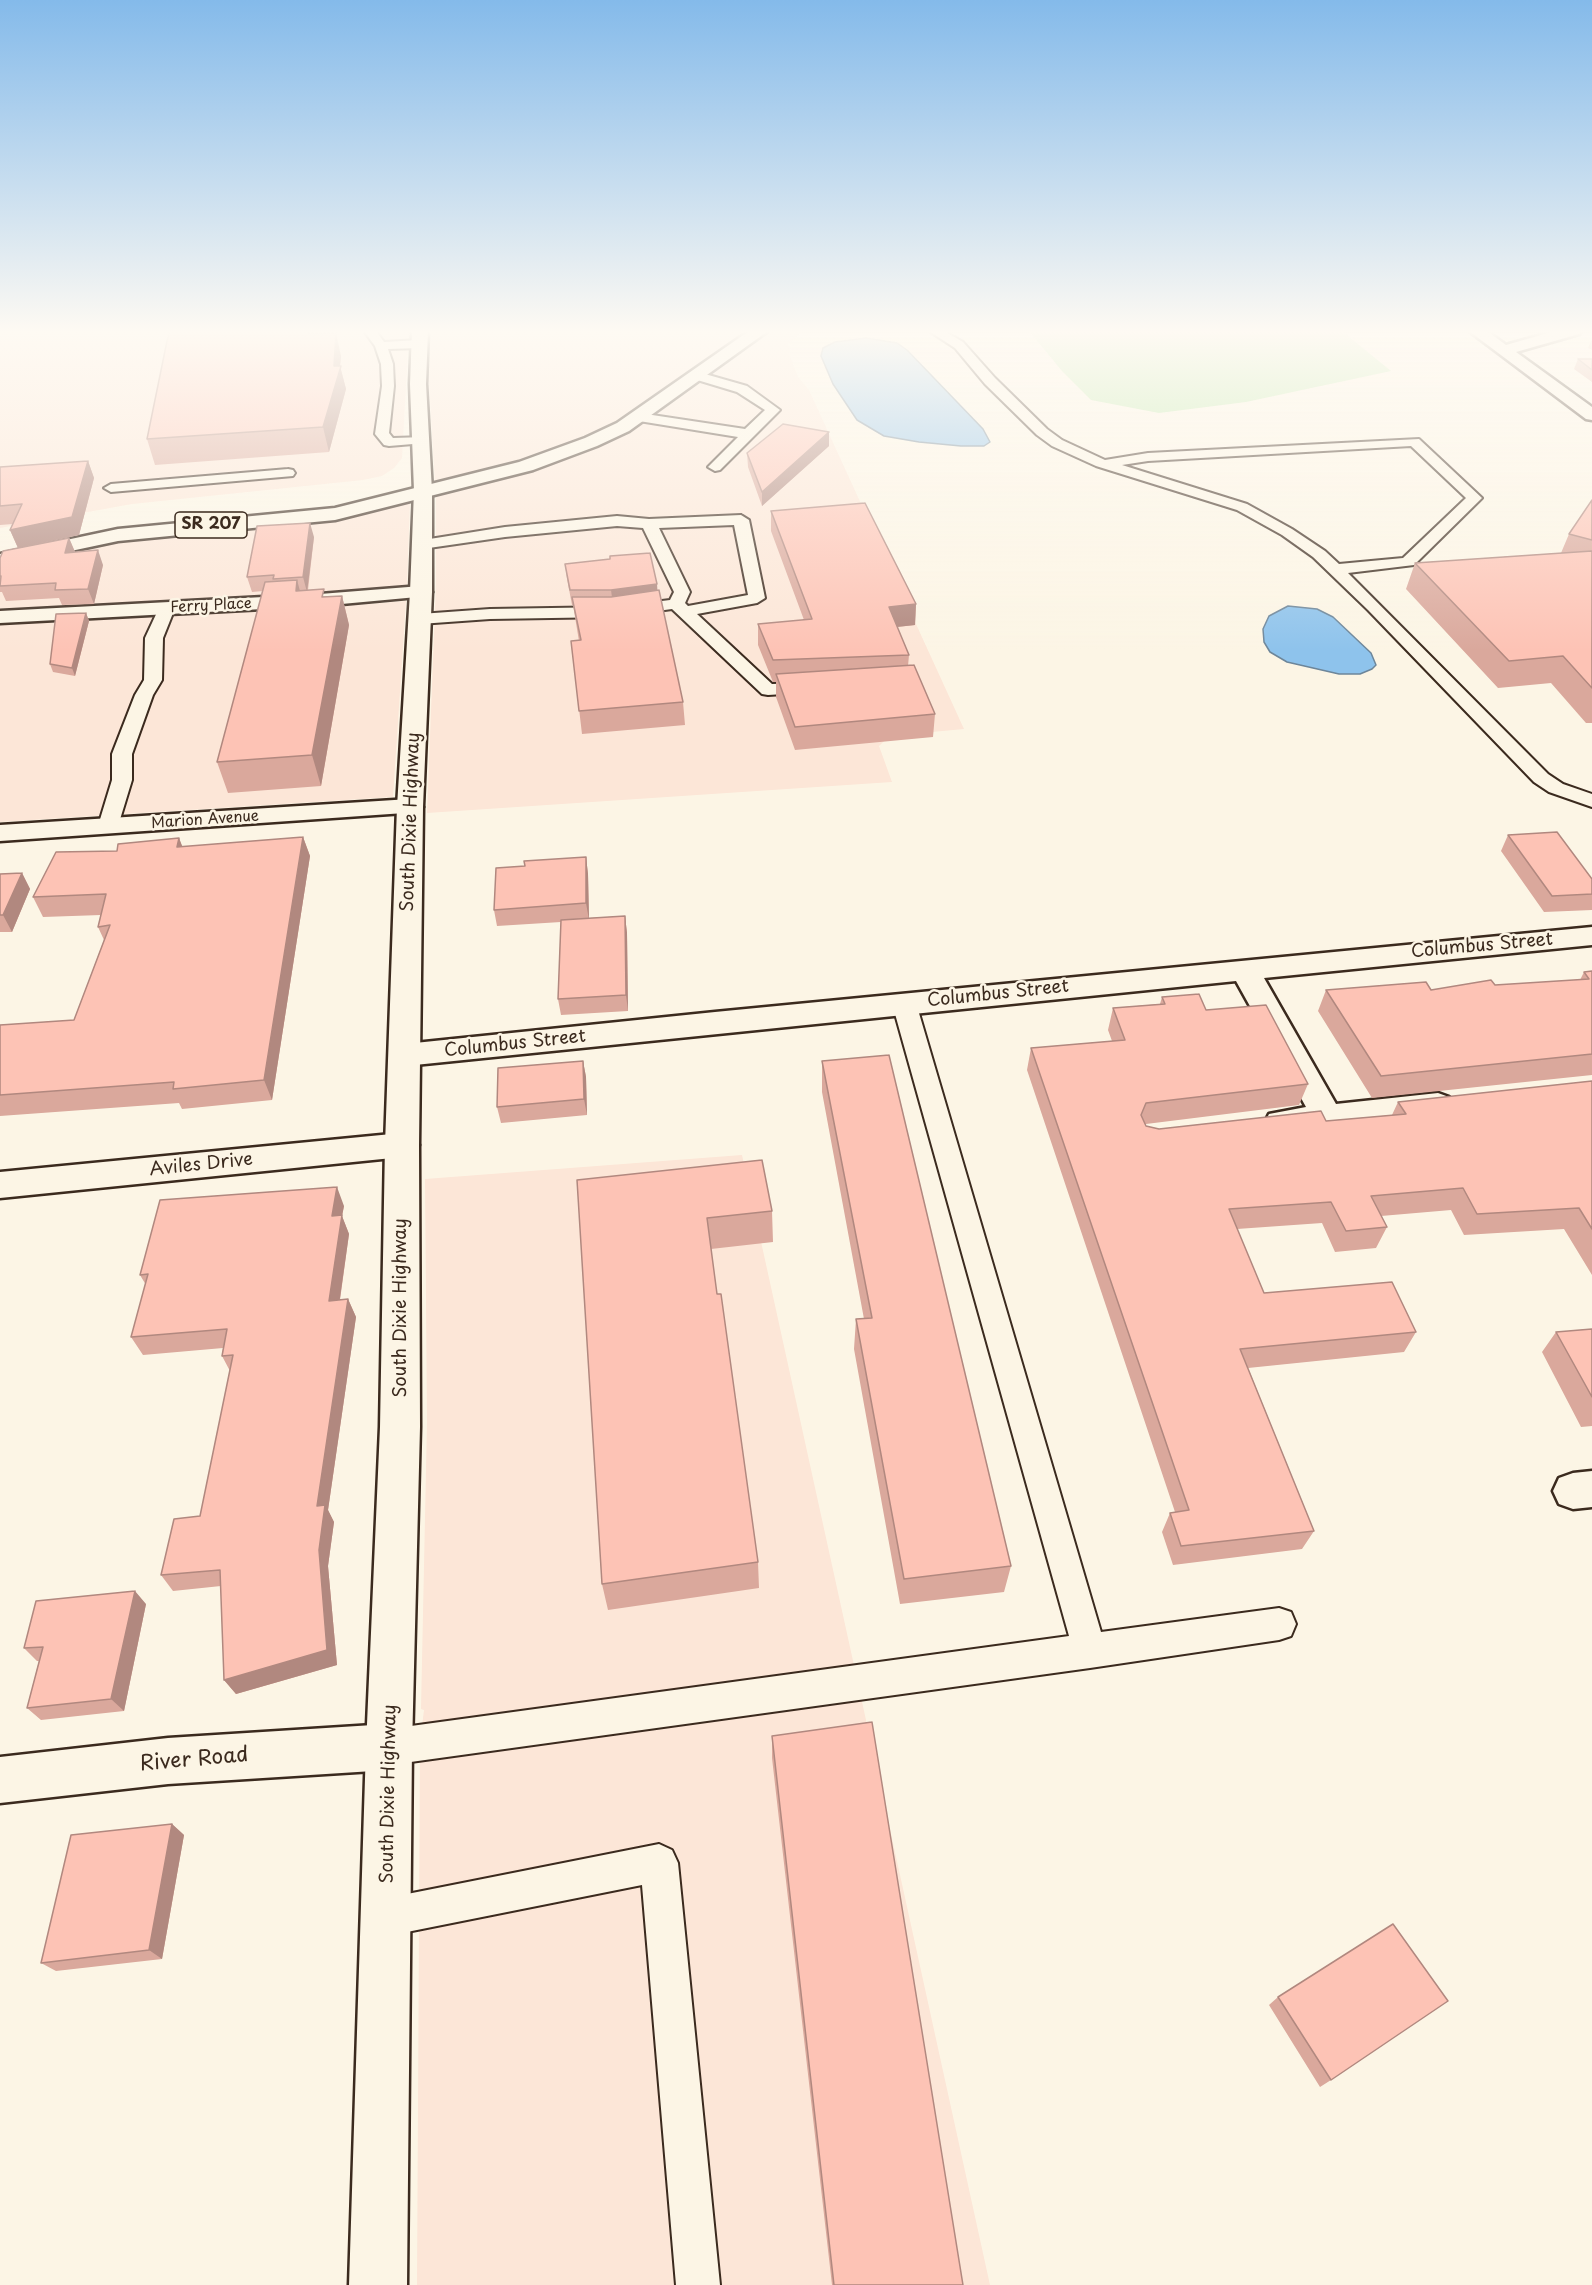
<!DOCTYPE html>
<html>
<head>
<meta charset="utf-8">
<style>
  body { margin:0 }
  canvas { display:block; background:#fcf5e5 }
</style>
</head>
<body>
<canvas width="1592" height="2285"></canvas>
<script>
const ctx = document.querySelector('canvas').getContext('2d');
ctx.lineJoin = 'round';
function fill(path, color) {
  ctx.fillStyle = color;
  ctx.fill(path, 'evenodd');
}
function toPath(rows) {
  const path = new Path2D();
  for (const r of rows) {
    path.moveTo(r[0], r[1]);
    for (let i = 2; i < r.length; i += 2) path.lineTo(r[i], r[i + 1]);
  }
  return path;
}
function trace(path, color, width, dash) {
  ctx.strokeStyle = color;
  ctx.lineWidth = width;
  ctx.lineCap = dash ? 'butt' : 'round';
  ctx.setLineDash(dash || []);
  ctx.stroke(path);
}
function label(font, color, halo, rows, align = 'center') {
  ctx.font = font + ' "Playpen Sans",sans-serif';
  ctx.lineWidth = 5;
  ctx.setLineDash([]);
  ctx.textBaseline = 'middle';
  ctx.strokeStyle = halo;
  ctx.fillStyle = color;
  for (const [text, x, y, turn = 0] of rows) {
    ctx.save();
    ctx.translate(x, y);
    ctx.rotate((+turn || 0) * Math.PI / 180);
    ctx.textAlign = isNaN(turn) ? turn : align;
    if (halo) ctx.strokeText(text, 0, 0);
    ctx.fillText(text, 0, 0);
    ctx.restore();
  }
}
fill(toPath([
  [0,331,409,331,402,458,394,468,382,476,363,480,132,504,0,528],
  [430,331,748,331,645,405,614,424,583,438,519,461,435,483,429,383],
  [772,331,803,331,788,344,791,350,789,354,798,377,809,390,964,729,889,736,879,746,892,782,427,813,436,584,436,495,484,485,532,470,598,446,631,430,664,409],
  [410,501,407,586,321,593,0,609,0,567,118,542,196,532,334,521],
  [406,601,393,797,0,822,0,625,318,608],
  [742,1155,990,2285,417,2285,420,1742,424,1710,421,1709,427,1422,425,1179]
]), '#fce6d7');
fill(toPath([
  [1029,331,1342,331,1391,371,1246,402,1159,413,1091,400,1062,371]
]), '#b7e8a8');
const water = toPath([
  [866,338,897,343,907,350,983,429,990,442,984,446,961,446,919,442,884,436,857,420,833,384,821,356,823,348,835,342,866,338],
  [1288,606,1317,609,1333,617,1371,653,1376,665,1372,669,1360,674,1339,674,1287,662,1270,652,1264,642,1263,629,1269,616,1288,606]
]);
fill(water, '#8ec3ec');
trace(water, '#6d869a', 1.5);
const service = toPath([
  [364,331,376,331,384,342,419,340,425,344,419,348,388,349,393,364,394,386,389,433,393,438,425,437,427,440,425,443,389,446,384,445,375,434,382,386,381,364,375,346,364,331],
  [929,331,944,331,963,342,995,378,1047,429,1062,440,1105,460,1148,453,1419,439,1482,498,1414,565,1348,573,1548,774,1563,784,1592,794,1592,807,1549,792,1534,782,1368,610,1313,557,1282,535,1237,510,1096,466,1052,446,1037,435,985,384,955,348,929,331],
  [1411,446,1466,498,1403,558,1339,564,1325,551,1292,529,1247,504,1122,465,1148,461,1411,446],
  [698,372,747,386,780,410,720,470,715,471,708,467,738,437,639,421,632,417,639,413,745,429,765,410,737,392,694,379,692,376,694,373,698,372],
  [288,469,293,470,295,473,293,476,111,492,104,488,111,484,288,469],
  [741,515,749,520,765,598,757,603,697,614,772,684,810,683,816,684,819,688,816,692,768,695,762,694,672,609,613,617,490,619,420,624,412,619,420,614,490,609,613,607,670,600,674,592,643,528,617,526,505,537,422,549,414,544,417,541,505,527,617,516,649,519,741,515],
  [734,525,748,595,688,606,685,603,690,592,659,528,734,525],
  [167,603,175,608,163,638,162,680,153,695,132,754,132,780,118,826,115,830,108,832,101,830,98,826,112,780,112,754,135,695,144,680,145,638,159,608,167,603],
  [904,995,912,997,916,1003,1101,1632,1279,1608,1291,1612,1296,1624,1291,1636,1279,1640,1090,1668,389,1765,376,1760,371,1747,376,1734,389,1729,1069,1636,892,1003,896,997,904,995],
  [659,1844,672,1850,678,1863,720,2285,676,2285,642,1885,387,1936,373,1931,368,1917,373,1903,387,1898,659,1844]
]);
const minor = toPath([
  [1469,331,1487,331,1506,345,1555,331,1582,331,1579,334,1516,352,1592,407,1592,420,1586,419,1469,331],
  [421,586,428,588,432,592,428,596,320,606,0,623,0,611,320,594,421,586],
  [410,799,419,802,423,807,419,812,0,841,0,825,410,799],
  [1592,927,1592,945,1264,978,1336,1104,1438,1093,1449,1097,1454,1105,1449,1113,1438,1117,1281,1134,1269,1130,1265,1122,1269,1114,1306,1107,1236,981,405,1066,394,1063,389,1055,394,1047,405,1044,715,1012,1592,927],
  [402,1133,414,1136,419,1145,414,1154,402,1157,0,1198,0,1172,402,1133],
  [1592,1471,1592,1507,1573,1509,1559,1504,1553,1491,1559,1478,1573,1473,1592,1471],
  [389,1724,405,1731,412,1747,405,1763,389,1770,168,1784,0,1803,0,1757,168,1738,389,1724]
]);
const secondary = toPath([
  [412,331,428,331,426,384,432,491,432,592,423,807,419,1145,420,1427,412,1747,407,2285,349,2285,366,1747,380,1427,385,1145,397,807,410,592,414,491,410,384,412,331]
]);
const trunk = toPath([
  [749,331,768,331,629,431,597,446,533,470,335,520,118,541,0,566,0,554,118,529,335,508,519,462,585,438,617,423,749,331]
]);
trace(service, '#3b2a1e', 4);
trace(minor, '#3b2a1e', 5);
trace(secondary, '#3b2a1e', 5);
trace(trunk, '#3b2a1e', 5);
fill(service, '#fcf5e5');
fill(minor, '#fcf5e5');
fill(secondary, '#fcf5e5');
fill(trunk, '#fcf5e5');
fill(toPath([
  [316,334,341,356,340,366,346,389,329,452,155,465,147,439],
  [1592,339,1592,350,1588,348],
  [1578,359,1592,359,1592,382,1574,369],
  [829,432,829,446,762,506,748,467,747,453],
  [88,461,94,478,79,535,18,548,10,530,13,524,0,525,0,467],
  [1592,500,1592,723,1586,723,1551,683,1498,688,1406,589,1415,563,1561,553,1569,534],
  [771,511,916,604,915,625,897,627,909,655,908,666,935,714,933,737,795,750,776,697,776,682,773,682,758,645,758,624,804,620,771,531],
  [314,537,308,590,326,597,342,596,349,625,321,786,228,793,217,762,263,591,252,592,247,577],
  [69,538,75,552,103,565,94,604,62,605,59,598,6,601,2,592,0,592,0,558],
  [565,564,657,584,657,591,683,702,685,725,582,734,571,641,579,641,573,605,572,605,567,579],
  [86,613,89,621,75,676,53,672,50,664],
  [1508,835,1592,879,1592,910,1544,912,1501,851],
  [303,837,310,856,272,1100,182,1109,179,1103,0,1116,0,1025,74,1020,104,940,98,927,101,915,43,917,33,897,117,851,179,838,182,847],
  [586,857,588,874,589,918,625,916,627,933,628,1011,561,1015,558,999,561,922,497,926,494,910,525,866],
  [22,873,30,889,12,932,0,932,0,874],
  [1592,971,1592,1075,1372,1098,1318,1011,1326,990,1431,990,1580,980,1584,972],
  [1162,997,1206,1010,1308,1084,1299,1105,1146,1124,1146,1126,1159,1129,1326,1121,1392,1115,1398,1102,1592,1081,1592,1275,1564,1229,1464,1235,1451,1210,1381,1216,1387,1227,1376,1248,1335,1252,1322,1223,1237,1229,1264,1293,1416,1332,1404,1352,1248,1368,1314,1531,1302,1549,1173,1565,1162,1532,1170,1513,1175,1512,1027,1070,1031,1048,1112,1041,1108,1030,1113,1008,1160,1004],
  [583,1061,586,1077,587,1115,501,1123,497,1107],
  [822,1061,1011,1566,1004,1592,900,1604,854,1349,856,1319,864,1319,822,1092],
  [577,1180,772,1211,773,1242,711,1249,717,1294,758,1562,759,1588,608,1610,602,1584],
  [344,1206,342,1216,349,1234,340,1300,348,1299,356,1317,328,1510,334,1522,328,1566,337,1665,236,1694,224,1680,221,1586,173,1591,161,1575,200,1516,230,1371,222,1356,223,1348,143,1355,131,1337,146,1285,140,1275],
  [1592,1329,1592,1426,1581,1427,1542,1352,1556,1332],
  [146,1604,124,1711,41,1720,27,1708,39,1661,37,1661,24,1648],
  [772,1736,963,2285,832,2285,772,1758],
  [172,1824,184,1835,162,1959,56,1971,41,1963],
  [1278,1997,1331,2080,1320,2087,1269,2005]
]), '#daa89c');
fill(toPath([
  [308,331,316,331,313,358,308,334],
  [336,333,341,356,340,366,346,389,329,452,323,427,334,366],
  [829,432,829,446,762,506,762,492],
  [88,461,94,478,79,535,18,548,10,530],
  [310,523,314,537,307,592,303,577],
  [69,538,75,552,65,553],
  [98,550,103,565,94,604,88,589],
  [297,580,305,609,296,591],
  [657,584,658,599,613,605,611,590],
  [342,596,349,625,321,786,312,755],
  [916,604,915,625,887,628,889,607],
  [86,613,89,621,75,676,72,668],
  [303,837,310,856,272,1100,264,1080],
  [179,838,187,858,177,847],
  [586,857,588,874,589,920,586,903],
  [22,873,30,889,12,932,3,915],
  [625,916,627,933,628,1011,626,995],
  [583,1061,586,1077,587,1115,584,1099],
  [337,1187,344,1206,342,1216,349,1234,337,1319,329,1301,332,1216],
  [348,1299,356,1317,328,1510,334,1522,328,1566,337,1665,236,1694,224,1680,319,1550,317,1506],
  [135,1591,146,1604,124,1711,111,1699],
  [172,1824,184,1835,162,1959,149,1950]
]), '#b1887f');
const building = toPath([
  [170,331,308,331,308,334,336,333,334,366,341,366,323,427,147,439,167,341,170,331],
  [1578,359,1592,359,1592,370,1578,359],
  [783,424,829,432,762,492,747,453,783,424],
  [88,461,72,517,10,530,22,504,0,506,0,467,88,461],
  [1592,500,1592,540,1569,534,1592,500],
  [865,503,916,604,889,607,909,655,773,660,758,624,812,619,771,511,865,503],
  [310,523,303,577,273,579,274,575,247,577,257,526,310,523],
  [69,538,65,553,98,550,88,589,55,590,56,583,0,586,1,576,0,576,0,558,3,551,69,538],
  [1592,551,1592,688,1563,656,1509,661,1415,563,1592,551],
  [650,553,657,584,611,590,570,590,565,564,610,559,610,556,650,553],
  [297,580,296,591,324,589,322,597,342,596,312,755,217,762,265,582,297,580],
  [659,590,683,702,579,711,571,641,581,640,572,597,611,597,659,590],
  [86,613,72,668,50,664,56,614,86,613],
  [914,665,935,714,795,727,776,674,914,665],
  [1557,832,1592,879,1592,894,1552,896,1508,835,1557,832],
  [303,837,264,1080,173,1089,174,1082,0,1095,0,1025,74,1020,110,925,98,927,106,894,33,897,56,852,117,851,118,844,179,838,177,847,303,837],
  [586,857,586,903,494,910,496,868,525,866,524,861,586,857],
  [22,873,3,915,0,915,0,874,22,873],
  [625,916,626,995,558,999,561,920,625,916],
  [1592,971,1592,1054,1381,1076,1326,990,1426,982,1431,990,1491,980,1495,985,1589,979,1584,972,1592,971],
  [1199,994,1206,1010,1266,1005,1308,1084,1146,1103,1141,1115,1146,1126,1159,1129,1321,1111,1326,1121,1406,1114,1398,1102,1592,1081,1592,1229,1579,1208,1477,1214,1463,1188,1371,1196,1387,1227,1346,1231,1331,1202,1229,1209,1264,1293,1392,1282,1416,1332,1240,1349,1314,1531,1181,1546,1170,1513,1189,1510,1031,1048,1125,1040,1113,1008,1165,1004,1162,997,1199,994],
  [889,1055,1011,1566,904,1579,856,1319,872,1318,822,1061,889,1055],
  [583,1061,584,1099,497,1107,498,1068,583,1061],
  [762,1160,772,1211,707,1218,717,1294,721,1294,758,1562,602,1584,577,1180,762,1160],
  [337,1187,332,1216,342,1215,329,1301,348,1299,317,1506,325,1505,319,1550,327,1650,224,1680,220,1570,161,1575,174,1519,200,1516,233,1355,222,1356,227,1329,131,1337,148,1274,140,1275,160,1200,337,1187],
  [1592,1329,1592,1397,1556,1332,1592,1329],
  [135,1591,111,1699,27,1708,43,1647,24,1648,36,1601,135,1591],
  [872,1722,963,2285,834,2285,772,1736,872,1722],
  [172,1824,149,1950,41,1963,71,1835,172,1824],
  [1393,1924,1448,2001,1331,2080,1278,1997,1393,1924]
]);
fill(building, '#fdc3b5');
trace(building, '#b1887f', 1.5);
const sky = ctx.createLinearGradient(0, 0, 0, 651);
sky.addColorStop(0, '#84baea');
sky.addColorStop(0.51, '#fefaf3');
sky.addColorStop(1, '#fefaf300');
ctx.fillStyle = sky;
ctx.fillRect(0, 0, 1592, 651);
label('15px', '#3b2a1e', '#fcf5e5', [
  ["Ferry Place",211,606,-3],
  ["Marion Avenue",205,820,-4]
]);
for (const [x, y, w] of [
  [211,525,72]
]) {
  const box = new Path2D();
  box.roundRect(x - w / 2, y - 13, w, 26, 4.5);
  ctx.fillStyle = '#fcf5e5';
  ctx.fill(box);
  trace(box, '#3b2a1e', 1.5);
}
label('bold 16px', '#3b2a1e', null, [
  ["SR 207",211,525]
]);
label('18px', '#3b2a1e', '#fcf5e5', [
  ["South Dixie Highway",411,822,-88],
  ["Columbus Street",1482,946,-5],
  ["Columbus Street",998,994,-6],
  ["Columbus Street",515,1044,-6],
  ["Aviles Drive",201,1165,-6],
  ["South Dixie Highway",401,1308,-90],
  ["South Dixie Highway",389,1794,-89]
]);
label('21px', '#3b2a1e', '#fcf5e5', [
  ["River Road",194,1760,-5]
]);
</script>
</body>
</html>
